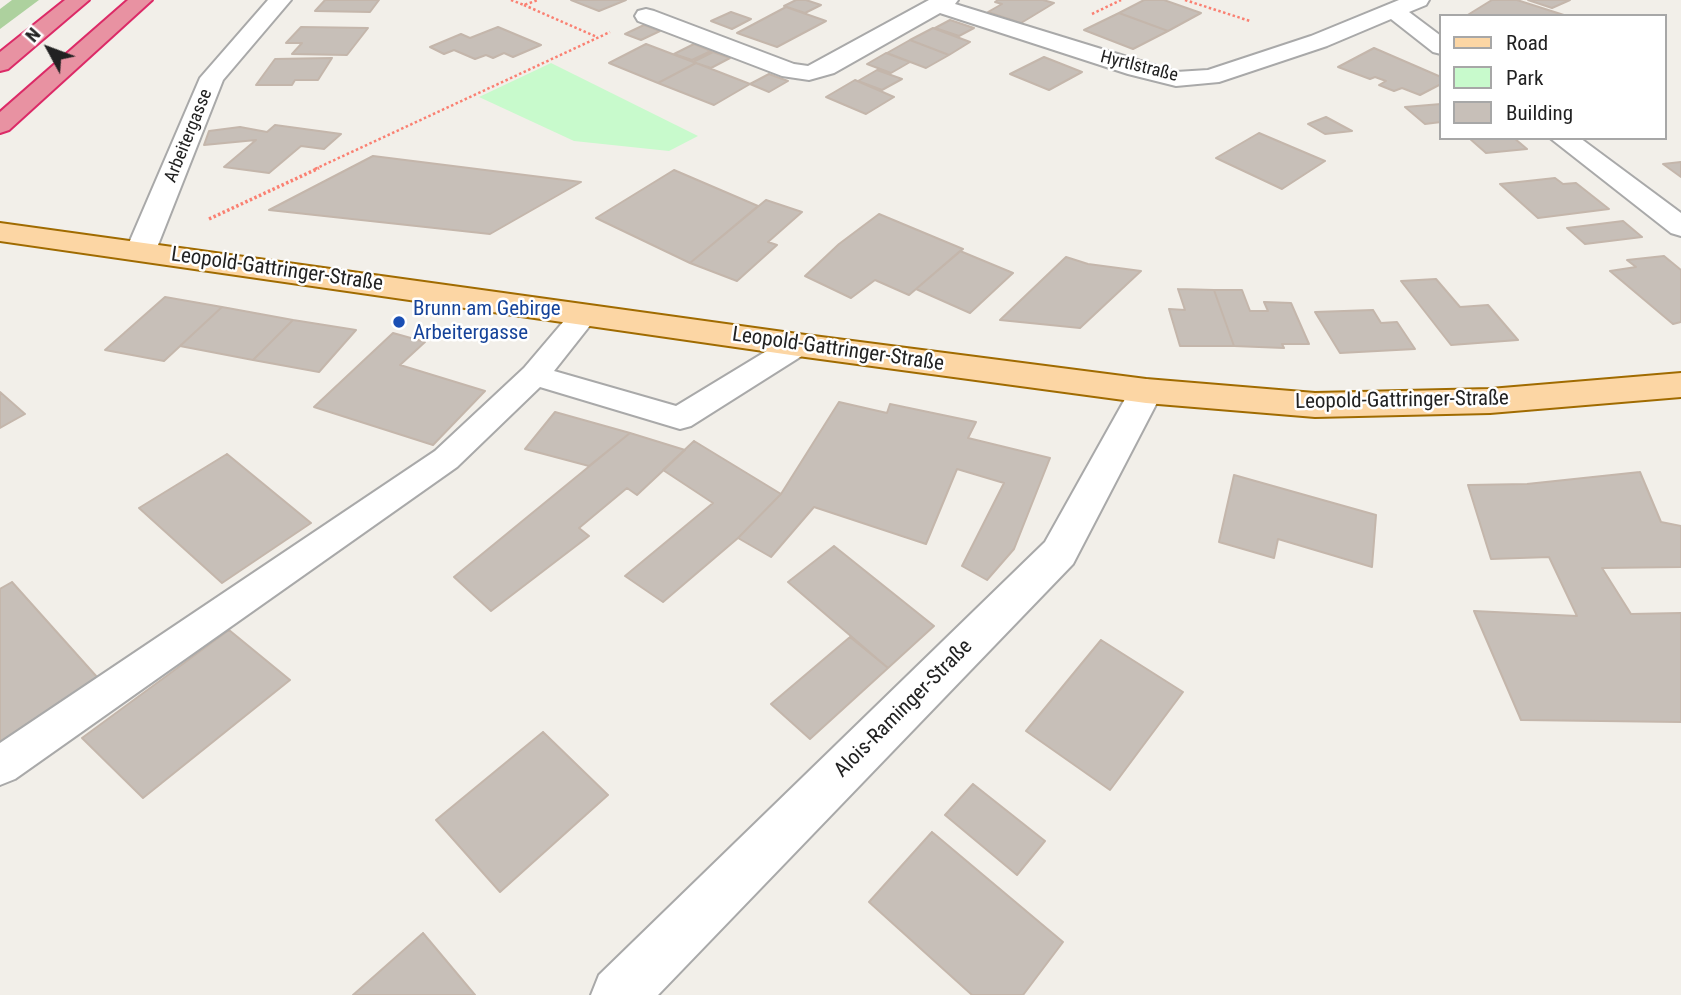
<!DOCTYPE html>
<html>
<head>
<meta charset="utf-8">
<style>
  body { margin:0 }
  #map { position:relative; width:1681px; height:995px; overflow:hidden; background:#f2efe9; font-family:"Roboto Condensed",sans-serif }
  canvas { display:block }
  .legend { position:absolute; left:1439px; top:14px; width:228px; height:126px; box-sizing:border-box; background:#fff; border:2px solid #a7a7a7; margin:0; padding:9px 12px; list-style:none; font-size:21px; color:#222 }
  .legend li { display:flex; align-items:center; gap:14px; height:35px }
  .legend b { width:35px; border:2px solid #a7a7a7 }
  .north { position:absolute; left:14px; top:14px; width:70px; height:70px; -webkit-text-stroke:5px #fff; paint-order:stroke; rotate:311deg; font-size:19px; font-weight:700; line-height:28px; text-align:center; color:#222 }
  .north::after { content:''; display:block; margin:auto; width:24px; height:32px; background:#222; clip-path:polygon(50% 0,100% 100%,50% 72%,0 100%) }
</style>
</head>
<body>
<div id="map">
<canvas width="1681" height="995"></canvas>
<ul class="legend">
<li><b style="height:9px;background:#fcd6a4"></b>Road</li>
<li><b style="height:19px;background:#c8facc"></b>Park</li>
<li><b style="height:19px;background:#c7bfb8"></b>Building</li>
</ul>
<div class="north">N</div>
</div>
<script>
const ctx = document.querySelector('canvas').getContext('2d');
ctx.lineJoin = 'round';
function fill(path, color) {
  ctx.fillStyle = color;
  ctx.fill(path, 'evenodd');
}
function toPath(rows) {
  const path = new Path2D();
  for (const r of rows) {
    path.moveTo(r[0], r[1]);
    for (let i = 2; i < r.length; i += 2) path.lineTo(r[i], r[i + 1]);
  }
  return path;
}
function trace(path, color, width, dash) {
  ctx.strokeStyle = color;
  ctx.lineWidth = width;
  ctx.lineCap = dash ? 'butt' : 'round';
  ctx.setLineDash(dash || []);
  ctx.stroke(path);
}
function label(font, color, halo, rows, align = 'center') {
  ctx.font = font + ' "Roboto Condensed",sans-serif';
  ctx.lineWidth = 5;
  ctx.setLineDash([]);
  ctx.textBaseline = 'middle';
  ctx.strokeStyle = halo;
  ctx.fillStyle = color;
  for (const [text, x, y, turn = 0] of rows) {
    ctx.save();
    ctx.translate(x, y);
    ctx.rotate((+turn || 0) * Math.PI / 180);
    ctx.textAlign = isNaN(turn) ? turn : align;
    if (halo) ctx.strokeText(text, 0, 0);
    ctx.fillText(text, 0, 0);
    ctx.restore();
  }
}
fill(toPath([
  [12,0,39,0,0,29,0,9]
]), '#add19e');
fill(toPath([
  [551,63,698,136,669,151,574,141,479,97]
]), '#c8facc');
const building = toPath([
  [325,0,379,0,370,12,315,11,325,0],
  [571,0,626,0,599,11,571,0],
  [796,0,806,0,821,5,805,13,784,6,796,0],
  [998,0,1043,0,1054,3,1021,23,988,12,1002,4,995,2,998,0],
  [1144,0,1164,0,1201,13,1168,31,1119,13,1144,0],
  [1492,0,1517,0,1567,16,1466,16,1492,0],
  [1528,0,1570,0,1552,8,1528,0],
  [786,7,826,21,777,47,737,33,786,7],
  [731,12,751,19,732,29,711,21,731,12],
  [1119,13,1168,31,1133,49,1084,30,1119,13],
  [950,20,974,28,959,36,935,28,950,20],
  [644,25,660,31,641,40,625,34,644,25],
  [301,27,368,28,347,55,292,54,302,43,286,43,301,27],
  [498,27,541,45,513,57,504,53,493,58,486,55,475,59,454,50,444,54,430,47,461,34,470,38,498,27],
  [933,28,970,42,949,55,910,40,933,28],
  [910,40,949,55,926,68,887,53,910,40],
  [646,44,696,63,658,83,609,63,646,44],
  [694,44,711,51,692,60,674,54,694,44],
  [1374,48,1441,77,1441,84,1420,95,1402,88,1394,91,1379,85,1386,81,1375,77,1370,79,1338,67,1374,48],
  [713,52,730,58,711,68,693,62,713,52],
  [886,53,910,62,891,73,867,64,886,53],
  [1044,57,1082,72,1049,90,1010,74,1044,57],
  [332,58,318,80,295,80,292,85,256,85,275,59,332,58],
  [696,63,750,84,714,105,658,83,696,63],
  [877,70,902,79,882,90,858,81,877,70],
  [769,74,788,81,769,92,750,84,769,74],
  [855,80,894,97,866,114,826,97,855,80],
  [1441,104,1441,122,1425,124,1405,107,1441,104],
  [1326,117,1352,131,1325,134,1308,124,1326,117],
  [275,125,341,134,324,149,301,146,269,173,224,167,256,140,204,145,209,131,240,127,267,132,275,125],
  [1259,133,1325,161,1282,189,1216,158,1259,133],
  [1469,138,1514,138,1527,149,1486,153,1469,138],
  [373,156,581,182,490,234,269,210,373,156],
  [1681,162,1681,177,1663,164,1681,162],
  [674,170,758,206,690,263,596,218,674,170],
  [1555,178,1563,184,1576,183,1609,209,1538,218,1500,184,1555,178],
  [766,200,802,212,768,242,777,245,737,281,690,263,766,200],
  [879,214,963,249,909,295,875,280,851,298,805,276,839,244,879,214],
  [1623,221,1642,237,1585,244,1567,228,1623,221],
  [960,251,1013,273,970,313,916,289,960,251],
  [1664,256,1681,270,1681,322,1673,324,1610,271,1636,267,1627,260,1664,256],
  [1066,257,1088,264,1141,271,1080,328,1000,320,1066,257],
  [1436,279,1460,307,1488,305,1518,340,1451,345,1401,281,1436,279],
  [1178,289,1214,290,1234,346,1180,346,1169,309,1185,310,1178,289],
  [1214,290,1242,290,1250,311,1268,311,1264,302,1291,303,1309,344,1282,344,1284,348,1234,346,1214,290],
  [165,297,222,307,164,361,105,350,165,297],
  [222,307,293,320,253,360,180,346,222,307],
  [1373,310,1381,323,1397,322,1415,349,1340,353,1315,312,1373,310],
  [293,320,356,330,319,372,253,360,293,320],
  [393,333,425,342,400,365,485,391,433,445,314,407,393,333],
  [0,392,25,414,0,428,0,392],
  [839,402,887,413,890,404,976,422,968,438,1050,458,1014,549,987,580,962,566,1004,483,957,469,926,544,814,507,771,557,738,538,781,494,839,402],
  [555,412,630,433,589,466,525,449,555,412],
  [630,433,685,450,637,495,627,488,579,528,589,536,491,611,454,577,630,433],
  [694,441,781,494,738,538,663,602,625,576,713,503,663,470,694,441],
  [227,454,311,523,222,583,139,508,227,454],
  [1640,472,1661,522,1681,526,1681,567,1602,568,1631,614,1681,613,1681,722,1521,720,1474,611,1577,616,1549,557,1491,559,1468,485,1527,484,1640,472],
  [1234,475,1376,515,1372,567,1278,539,1274,558,1219,542,1234,475],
  [834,546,934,626,888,668,788,582,834,546],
  [12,582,97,677,0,742,0,589,12,582],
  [229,630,290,680,143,798,82,738,229,630],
  [850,637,888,668,810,739,771,704,850,637],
  [1101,640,1183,692,1110,790,1026,731,1101,640],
  [543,732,608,795,500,892,436,820,543,732],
  [973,784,1045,841,1017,875,945,815,973,784],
  [932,832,1063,942,1023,995,972,995,869,902,932,832],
  [423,933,475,995,353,995,423,933]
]);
fill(building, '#c7bfb8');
trace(building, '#c4b6ab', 2);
const service = toPath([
  [585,305,595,308,599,314,554,371,676,406,788,338,798,336,808,338,812,345,808,352,691,426,680,429,540,387,457,467,15,779,0,785,0,743,435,451,524,368,575,308,585,305]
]);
const minor = toPath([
  [268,0,291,0,223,80,156,250,152,256,141,259,130,256,126,250,200,78,268,0],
  [929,0,958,0,955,4,1176,72,1208,70,1311,36,1399,0,1429,0,1426,5,1409,12,1441,36,1441,54,1433,52,1391,19,1327,46,1219,82,1176,86,1128,74,940,13,834,73,809,80,782,76,638,21,635,16,638,11,646,9,654,11,794,64,808,66,929,0],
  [1550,138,1580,138,1681,213,1681,236,1671,233,1550,138],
  [1146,379,1158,383,1163,391,1073,564,658,995,591,995,599,975,1045,542,1134,383,1146,379]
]);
const primary = toPath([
  [0,223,798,334,1146,379,1315,393,1490,389,1681,373,1681,397,1490,413,1315,417,1146,403,798,356,0,241,0,223]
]);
const motorway = toPath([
  [65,0,89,0,8,69,0,71,0,52,65,0],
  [128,0,152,0,9,130,0,133,0,112,128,0]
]);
trace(service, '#a9a9a9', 4);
trace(minor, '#a9a9a9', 4);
trace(primary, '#a06b00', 4);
trace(motorway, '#dc2a67', 4);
trace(toPath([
  [511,0,524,5,538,0],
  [1185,0,1250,21],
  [524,5,597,37],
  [1092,14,1121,0],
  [315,169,610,32]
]), '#fa8072', 2.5, [2.5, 2.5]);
trace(toPath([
  [209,219,319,168]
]), '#fa8072', 3.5, [2.5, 2.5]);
fill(service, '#fff');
fill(minor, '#fff');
fill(primary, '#fcd6a4');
fill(motorway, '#e892a2');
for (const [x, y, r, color] of [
  [399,322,7,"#1a4fb4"]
]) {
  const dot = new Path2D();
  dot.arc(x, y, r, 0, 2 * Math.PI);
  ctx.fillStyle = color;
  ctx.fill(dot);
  trace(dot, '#fff', 2.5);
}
label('18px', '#222', '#fff', [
  ["Hyrtlstraße",1139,67,14],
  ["Arbeitergasse",189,136,-68]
]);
label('21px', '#222', '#fff', [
  ["Leopold-Gattringer-Straße",277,270,8],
  ["Leopold-Gattringer-Straße",838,350,8],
  ["Leopold-Gattringer-Straße",1402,401,-1],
  ["Alois-Raminger-Straße",904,709,-45]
]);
label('21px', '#164399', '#fff', [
  ["Brunn am Gebirge",413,310],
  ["Arbeitergasse",413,334]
], 'left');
</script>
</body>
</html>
